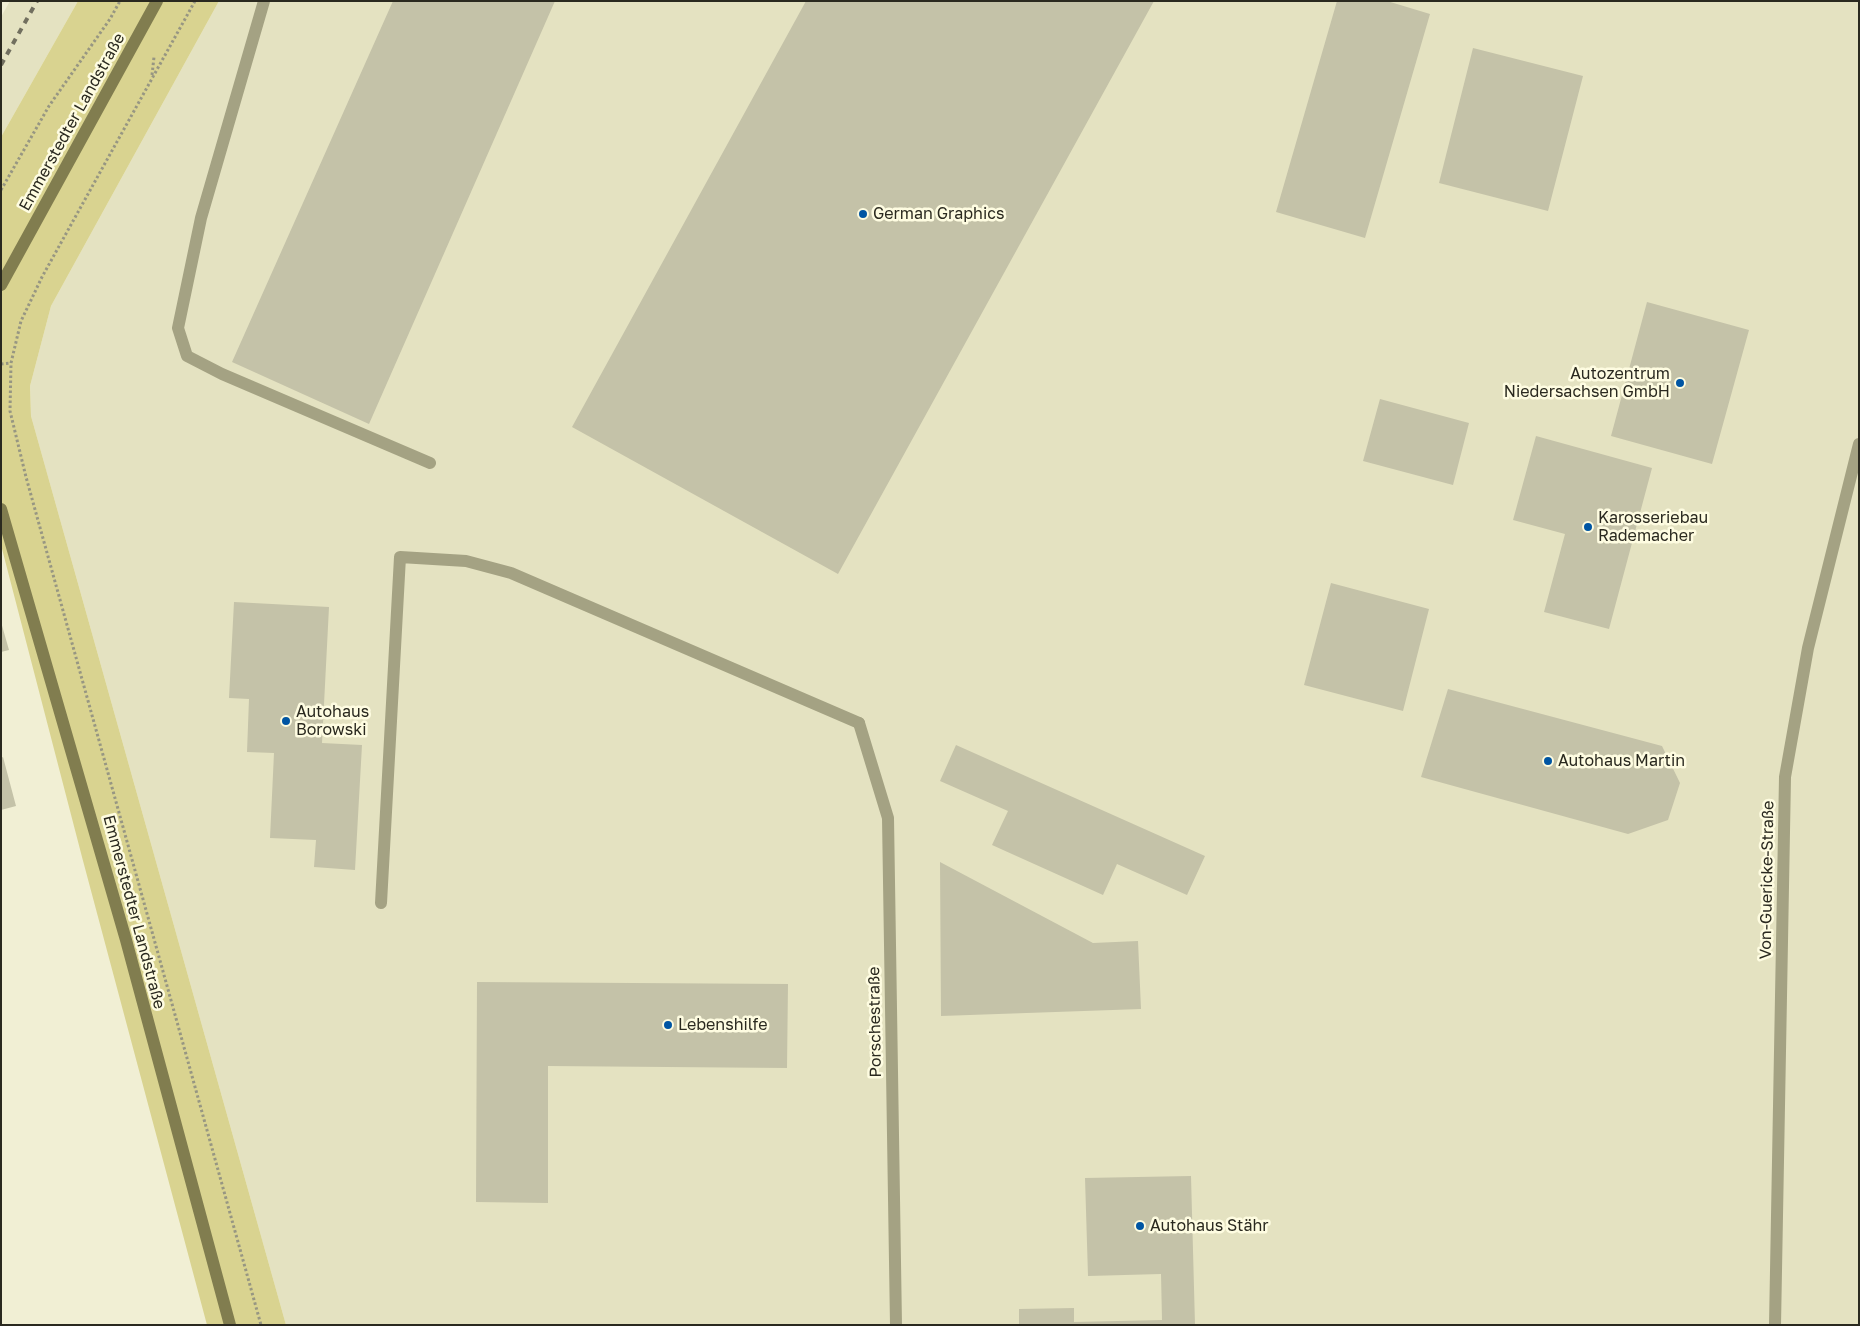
<!DOCTYPE html>
<html>
<head>
<meta charset="utf-8">
<style>
  body { margin:0 }
  #map { position:relative; width:1860px; height:1326px; overflow:hidden; background:#f1efd4; font-family:"Golos Text",sans-serif }
  canvas { display:block }
  .frame { position:absolute; inset:0; border:2px solid #2a291f; pointer-events:none }
</style>
</head>
<body>
<div id="map">
<canvas width="1860" height="1326"></canvas>
<div class="frame"></div>
</div>
<script>
const ctx = document.querySelector('canvas').getContext('2d');
ctx.lineJoin = 'round';
function fill(path, color) {
  ctx.fillStyle = color;
  ctx.fill(path, 'evenodd');
}
function toPath(rows) {
  const path = new Path2D();
  for (const r of rows) {
    path.moveTo(r[0], r[1]);
    for (let i = 2; i < r.length; i += 2) path.lineTo(r[i], r[i + 1]);
  }
  return path;
}
function trace(path, color, width, dash) {
  ctx.strokeStyle = color;
  ctx.lineWidth = width;
  ctx.lineCap = dash ? 'butt' : 'round';
  ctx.setLineDash(dash || []);
  ctx.stroke(path);
}
function label(font, color, halo, rows, align = 'center') {
  ctx.font = font + ' "Golos Text",sans-serif';
  ctx.lineWidth = 5;
  ctx.setLineDash([]);
  ctx.textBaseline = 'middle';
  ctx.strokeStyle = halo;
  ctx.fillStyle = color;
  for (const [text, x, y, turn = 0] of rows) {
    ctx.save();
    ctx.translate(x, y);
    ctx.rotate((+turn || 0) * Math.PI / 180);
    ctx.textAlign = isNaN(turn) ? turn : align;
    if (halo) ctx.strokeText(text, 0, 0);
    ctx.fillText(text, 0, 0);
    ctx.restore();
  }
}
fill(toPath([
  [10,1,78,1,1,137,1,17],
  [219,1,1859,1,1859,1325,286,1325,31,416,30,386,51,306]
]), '#e4e2c1');
fill(toPath([
  [78,1,219,1,51,306,30,386,31,416,286,1325,207,1325,82,857,1,545,1,137]
]), '#d9d390');
fill(toPath([
  [393,1,555,1,369,424,232,362],
  [806,1,1154,1,838,574,572,427],
  [1337,1,1387,1,1430,14,1365,238,1276,212],
  [1473,48,1583,76,1548,211,1439,183],
  [1647,302,1749,330,1712,464,1611,436],
  [1380,399,1469,423,1453,485,1363,461],
  [1536,436,1652,468,1609,629,1544,612,1565,534,1513,520],
  [1331,583,1429,609,1403,711,1304,685],
  [234,602,329,607,322,743,362,745,355,870,314,867,316,840,270,838,274,753,247,752,249,699,229,698],
  [1,622,9,650,1,652],
  [1448,689,1662,746,1680,783,1668,820,1628,834,1421,777],
  [956,745,1205,856,1187,895,1117,864,1103,895,992,845,1008,811,940,781],
  [3,757,16,806,1,810,1,758],
  [940,862,1093,943,1138,941,1141,1009,941,1016],
  [477,982,788,984,787,1068,548,1066,548,1203,476,1202],
  [1191,1176,1195,1325,1019,1325,1019,1309,1074,1308,1074,1322,1162,1320,1161,1274,1088,1276,1085,1178]
]), '#c4c2a8');
trace(toPath([
  [195,1,42,277,21,321,11,363,10,411,26,477,261,1325],
  [152,75,154,57],
  [1,190,49,106,110,19,120,1],
  [1,364,11,363]
]), '#979682', 3, [2.5, 2.5]);
trace(toPath([
  [264,1,201,218,178,328,187,356,222,374,430,463],
  [381,903,400,557,466,561,511,573,859,723]
]), '#a4a283', 12);
trace(toPath([
  [859,723,888,818,896,1325],
  [1775,1325,1785,777,1808,648,1859,444]
]), '#a4a283', 12);
trace(toPath([
  [1,285,157,1],
  [1,509,126,940,230,1325]
]), '#817d4f', 12);
trace(toPath([
  [1,65,37,1]
]), '#716f5f', 4, [6, 6]);
for (const [x, y, r, color] of [
  [863,214,5,"#0055a3"],
  [1680,383,5,"#0055a3"],
  [1588,527,5,"#0055a3"],
  [286,721,5,"#0055a3"],
  [1548,761,5,"#0055a3"],
  [668,1025,5,"#0055a3"],
  [1140,1226,5,"#0055a3"]
]) {
  const dot = new Path2D();
  dot.arc(x, y, r, 0, 2 * Math.PI);
  ctx.fillStyle = color;
  ctx.fill(dot);
  trace(dot, '#fefce1', 2);
}
label('16px', '#2a291f', '#fefce1', [
  ["Emmerstedter Landstraße",72,122,-61],
  ["Von-Guericke-Straße",1767,880,-89],
  ["Emmerstedter Landstraße",134,912,75],
  ["Porschestraße",875,1022,-91]
]);
label('16px', '#2a291f', '#fefce1', [
  ["German Graphics",873,214],
  ["Autozentrum",1670,374,"right"],
  ["Niedersachsen GmbH",1670,392,"right"],
  ["Karosseriebau",1598,518],
  ["Rademacher",1598,536],
  ["Autohaus",296,712],
  ["Borowski",296,730],
  ["Autohaus Martin",1558,761],
  ["Lebenshilfe",678,1025],
  ["Autohaus Stähr",1150,1226]
], 'left');
</script>
</body>
</html>
